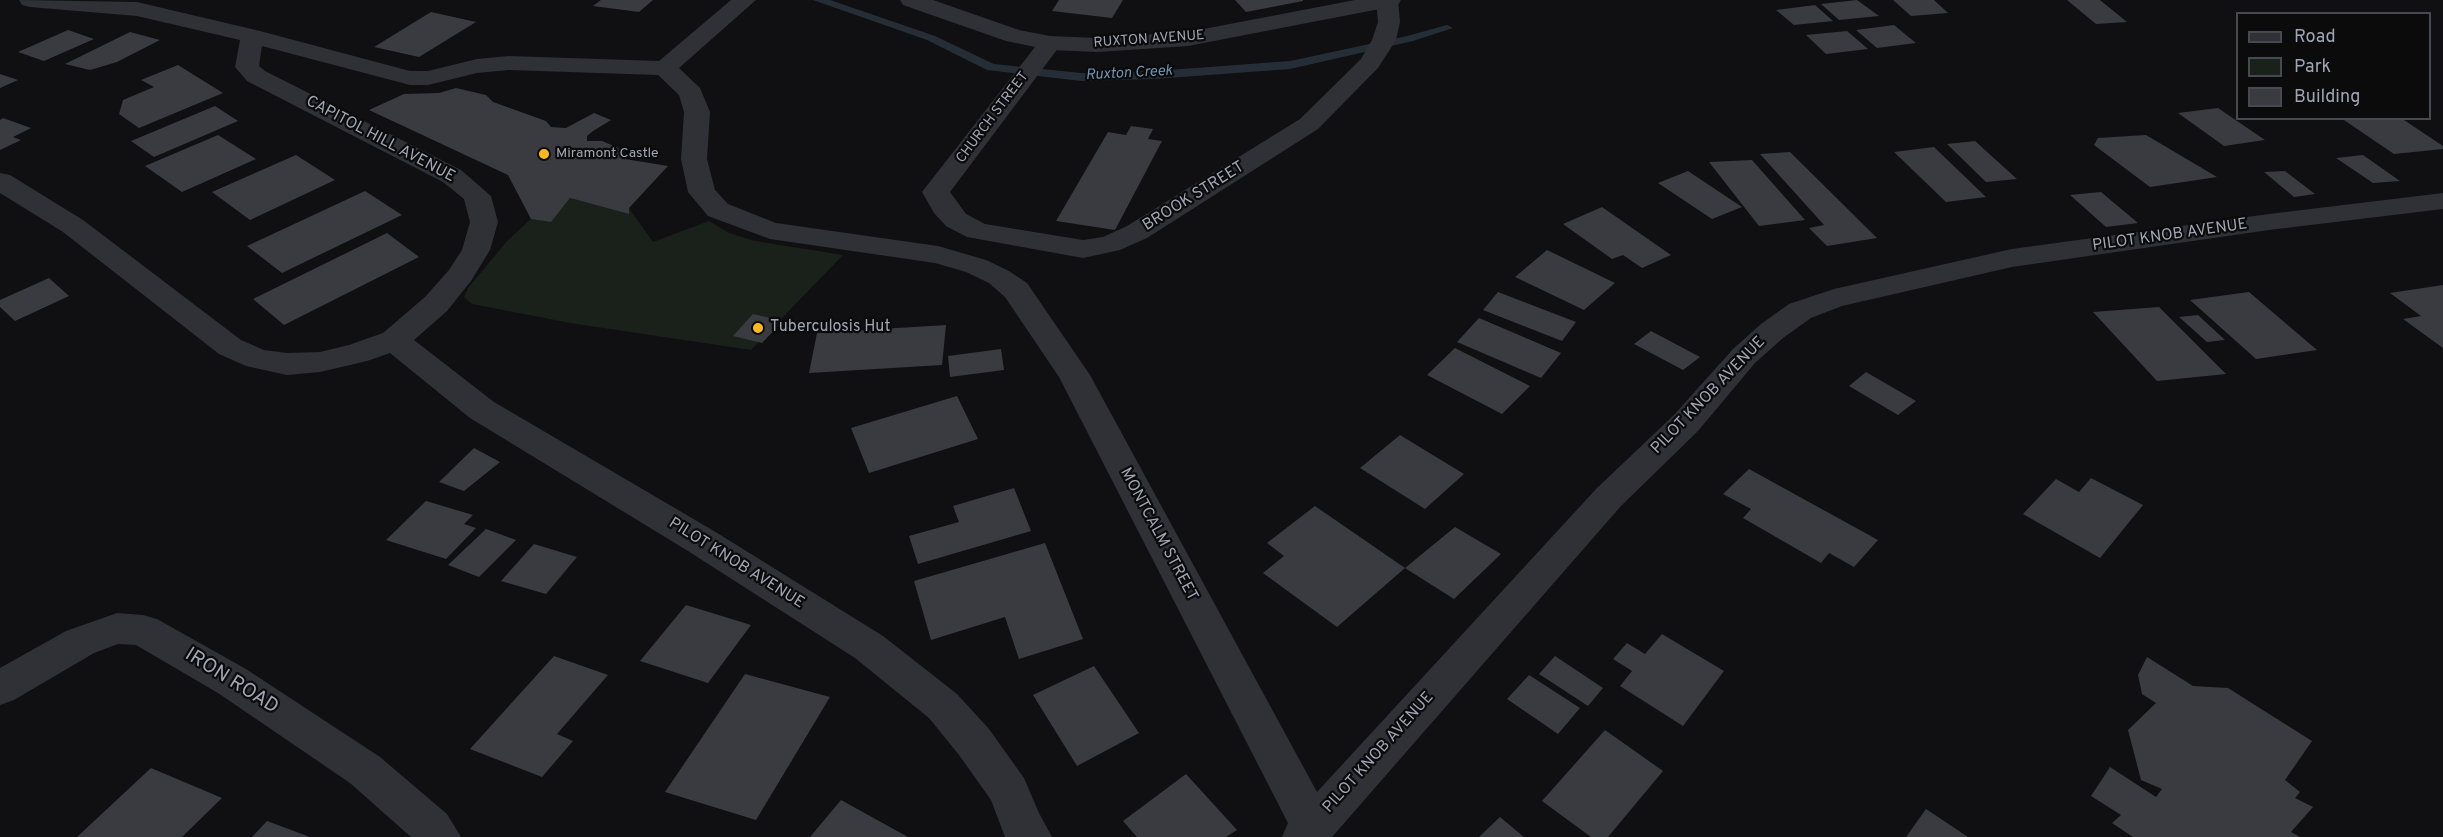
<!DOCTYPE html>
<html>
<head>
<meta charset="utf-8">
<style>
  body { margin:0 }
  #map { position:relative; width:2443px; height:837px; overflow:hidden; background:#100f11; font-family:Overpass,sans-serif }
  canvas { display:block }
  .legend { position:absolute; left:2236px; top:12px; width:195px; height:108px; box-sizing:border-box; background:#0b0b0c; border:2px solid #46494f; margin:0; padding:8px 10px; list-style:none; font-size:18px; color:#9fa5b4 }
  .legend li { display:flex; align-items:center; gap:12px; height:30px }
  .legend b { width:30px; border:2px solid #46494f }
</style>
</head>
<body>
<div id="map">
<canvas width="2443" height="837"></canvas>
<ul class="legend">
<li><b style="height:8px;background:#303136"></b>Road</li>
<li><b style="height:16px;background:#1a211b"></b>Park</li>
<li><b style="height:16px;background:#3a3b41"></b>Building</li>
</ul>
</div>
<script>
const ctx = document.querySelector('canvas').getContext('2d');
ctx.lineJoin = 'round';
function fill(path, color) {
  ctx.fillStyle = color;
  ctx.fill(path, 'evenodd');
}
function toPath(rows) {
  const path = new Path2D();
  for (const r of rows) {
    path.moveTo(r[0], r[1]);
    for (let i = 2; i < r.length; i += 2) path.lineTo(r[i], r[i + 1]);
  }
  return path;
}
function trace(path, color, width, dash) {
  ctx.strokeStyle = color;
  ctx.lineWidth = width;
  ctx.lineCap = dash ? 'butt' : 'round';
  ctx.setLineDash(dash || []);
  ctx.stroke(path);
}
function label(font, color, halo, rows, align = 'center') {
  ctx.font = font + ' Overpass,sans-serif';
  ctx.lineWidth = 4.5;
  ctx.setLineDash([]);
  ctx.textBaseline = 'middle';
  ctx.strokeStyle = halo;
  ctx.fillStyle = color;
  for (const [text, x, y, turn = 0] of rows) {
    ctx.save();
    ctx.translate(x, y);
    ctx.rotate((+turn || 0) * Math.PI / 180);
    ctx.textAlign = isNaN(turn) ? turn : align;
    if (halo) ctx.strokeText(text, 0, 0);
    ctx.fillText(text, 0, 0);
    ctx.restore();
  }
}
fill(toPath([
  [570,198,629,214,629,208,653,242,709,221,729,233,755,241,843,255,751,350,570,323,472,304,464,297,468,288,508,240,531,219,551,222]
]), '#1a211b');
fill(toPath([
  [813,0,830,0,935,36,994,64,1081,73,1155,71,1290,61,1407,36,1447,25,1453,28,1413,41,1290,69,1155,79,1081,81,987,70,927,40,813,0]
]), '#252e36');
fill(toPath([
  [601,0,653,0,639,12,593,6],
  [1059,0,1123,0,1112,18,1052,11],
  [1235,0,1303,0,1303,1,1246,12],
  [1857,0,1879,16,1839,20,1821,4],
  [1893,0,1934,0,1948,13,1911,16],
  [2067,0,2100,0,2127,22,2096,24],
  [1815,5,1833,21,1794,25,1776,10],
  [431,12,476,22,419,57,374,47],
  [1894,25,1916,43,1877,48,1856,30],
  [68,30,94,39,44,61,18,52],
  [1847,31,1868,49,1826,54,1806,35],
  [130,32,160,40,117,62,90,70,65,64],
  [178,65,223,93,139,128,119,114,123,100,154,87,141,80],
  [0,74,18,80,0,88],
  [456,88,486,95,493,102,546,121,551,127,566,128,594,113,611,120,593,131,587,136,587,141,602,141,614,146,622,150,625,159,668,166,629,208,629,214,570,198,551,222,531,219,508,175,369,110,404,94,439,93],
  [215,106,238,121,154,157,131,141],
  [2218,108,2265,140,2224,146,2178,113],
  [3,118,31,128,13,137,21,140,0,150,0,120],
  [2341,118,2401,118,2443,146,2443,149,2394,154],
  [1131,126,1153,129,1148,139,1162,141,1115,230,1056,221,1108,132,1126,135],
  [218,135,256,159,182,192,145,166],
  [2146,135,2217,177,2150,187,2094,145,2098,138],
  [1975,141,2017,179,1986,182,1947,144],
  [1934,147,1986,197,1946,202,1894,152],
  [1790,152,1877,238,1827,246,1809,228,1824,225,1760,154],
  [296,155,335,180,250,220,212,192],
  [2363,155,2400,181,2373,183,2336,158],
  [1752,160,1805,220,1759,226,1709,162],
  [1688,171,1742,207,1712,219,1658,183],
  [2285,171,2315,194,2294,197,2264,172],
  [365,191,402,215,282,273,247,246],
  [2101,192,2138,223,2106,227,2070,195],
  [1602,207,1671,255,1642,268,1623,255,1612,259,1563,224],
  [387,233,419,257,284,325,253,299],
  [1547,250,1615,283,1584,310,1515,277],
  [49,278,69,296,15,321,0,307,0,300],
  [2443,285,2443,348,2403,319,2421,316,2390,293],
  [1498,292,1576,322,1562,341,1483,310],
  [2249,292,2317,350,2256,359,2190,300],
  [2159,307,2226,374,2157,381,2093,312],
  [753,314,783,321,762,343,733,336],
  [2198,315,2225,340,2207,342,2179,317],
  [1479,318,1561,353,1541,378,1457,342],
  [946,325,942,365,809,373,817,333],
  [1651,331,1700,357,1683,370,1634,344],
  [1455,348,1530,386,1502,414,1427,375],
  [1001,349,1004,370,950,377,948,356],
  [1866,372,1916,401,1898,415,1849,386],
  [957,396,978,439,869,473,851,428],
  [1400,435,1464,474,1425,509,1360,468],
  [474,448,500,462,464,491,439,482],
  [1749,469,1878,540,1854,567,1829,553,1821,563,1743,518,1751,509,1723,494],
  [2091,478,2143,505,2100,558,2023,514,2056,479,2079,492],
  [1014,488,1031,531,918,564,909,536,959,522,953,506],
  [426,501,473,515,464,524,476,528,446,559,386,540],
  [1315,506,1405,568,1337,627,1263,573,1284,556,1267,543],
  [1455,527,1501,554,1454,599,1405,568],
  [486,529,516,540,479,577,448,565],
  [1045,543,1083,639,1019,659,1005,617,931,640,914,581],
  [534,544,577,557,546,594,501,581],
  [686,605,751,625,708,683,640,661],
  [1662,634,1724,671,1683,726,1620,686,1632,671,1613,659,1627,643,1645,654],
  [554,656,608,675,557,734,573,741,542,777,470,749],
  [1555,656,1603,688,1588,706,1539,674],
  [2147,657,2193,686,2228,688,2312,741,2285,780,2300,792,2295,798,2313,807,2291,832,2300,837,2133,837,2112,823,2121,815,2091,796,2110,767,2156,797,2162,789,2141,780,2128,730,2156,703,2142,694,2138,675],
  [1094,666,1139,733,1077,766,1033,695],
  [745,674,830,697,756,820,665,792],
  [1529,675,1580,708,1558,734,1507,699],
  [1605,730,1663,771,1608,837,1591,837,1542,801],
  [151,768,222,798,182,837,77,837],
  [1186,774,1237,830,1226,837,1137,837,1123,821],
  [841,800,908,837,810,837],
  [1926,809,1968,837,1906,837],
  [1500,817,1524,837,1479,837],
  [267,821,310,837,252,837]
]), '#3a3b41');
fill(toPath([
  [19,0,137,2,260,31,410,71,428,71,477,59,509,56,659,61,731,0,756,0,679,68,700,88,710,112,707,159,715,190,728,204,776,223,938,246,986,260,1009,271,1027,283,1090,375,1317,792,1597,488,1674,415,1733,349,1761,324,1789,304,1834,289,2012,249,2269,214,2443,193,2443,209,2269,230,2012,267,1842,306,1811,318,1783,338,1755,363,1698,431,1621,506,1332,837,1282,837,1288,823,1059,377,1005,297,989,283,966,272,935,263,770,239,708,216,688,192,681,159,684,112,679,95,658,75,509,70,477,73,428,85,410,85,262,46,259,66,265,71,461,170,491,196,498,222,490,250,471,281,447,311,414,340,494,402,714,531,883,636,957,694,989,729,1024,778,1039,813,1052,837,1005,837,991,800,959,755,929,718,855,658,688,551,470,418,390,353,367,361,320,372,287,375,246,366,219,354,63,232,0,193,0,173,10,175,83,220,241,340,264,350,287,353,320,352,349,345,383,333,425,297,449,270,462,250,470,222,464,199,443,182,247,81,235,67,240,40,137,16,30,7,22,5,19,0],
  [1376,0,1398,1,1400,22,1396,40,1378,68,1318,129,1147,238,1120,250,1083,258,967,237,946,226,934,213,922,192,1042,38,1050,36,1058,38,1062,43,950,192,966,214,985,224,1083,240,1103,237,1127,226,1300,119,1361,59,1372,40,1378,22,1376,0],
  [117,613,143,615,157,619,246,669,380,757,447,814,461,837,411,837,350,783,218,693,136,645,118,644,94,653,14,700,0,705,0,668,66,631,117,613]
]), '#303136');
fill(toPath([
  [900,0,933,0,1019,30,1050,36,1097,38,1188,32,1355,0,1401,0,1398,5,1390,7,1188,46,1097,52,1050,50,1006,41,903,5,900,0]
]), '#303136');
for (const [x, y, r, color] of [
  [544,154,6,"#ffb91a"],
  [758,328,6,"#ffb91a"]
]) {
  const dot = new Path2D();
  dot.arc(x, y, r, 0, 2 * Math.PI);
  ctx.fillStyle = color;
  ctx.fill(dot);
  trace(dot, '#0b0b0c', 2);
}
label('14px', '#9fa5b4', '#0b0b0c', [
  ["RUXTON AVENUE",1149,40,-4],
  ["CHURCH STREET",993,118,-53]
]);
label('14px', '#9fa5b4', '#0b0b0c', [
  ["Miramont Castle",556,154]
], 'left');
label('italic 15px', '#7192b3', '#0b0b0c', [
  ["Ruxton Creek",1129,74,-3]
]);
label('16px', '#9fa5b4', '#0b0b0c', [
  ["CAPITOL HILL AVENUE",380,140,28],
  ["BROOK STREET",1194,197,-32],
  ["PILOT KNOB AVENUE",2170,236,-8],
  ["PILOT KNOB AVENUE",1709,396,-46],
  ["MONTCALM STREET",1158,535,62],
  ["PILOT KNOB AVENUE",736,564,32],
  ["PILOT KNOB AVENUE",1379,753,-48]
]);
label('16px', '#9fa5b4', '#0b0b0c', [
  ["Tuberculosis Hut",770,328]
], 'left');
label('20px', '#9fa5b4', '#0b0b0c', [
  ["IRON ROAD",231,682,32]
]);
</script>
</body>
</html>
